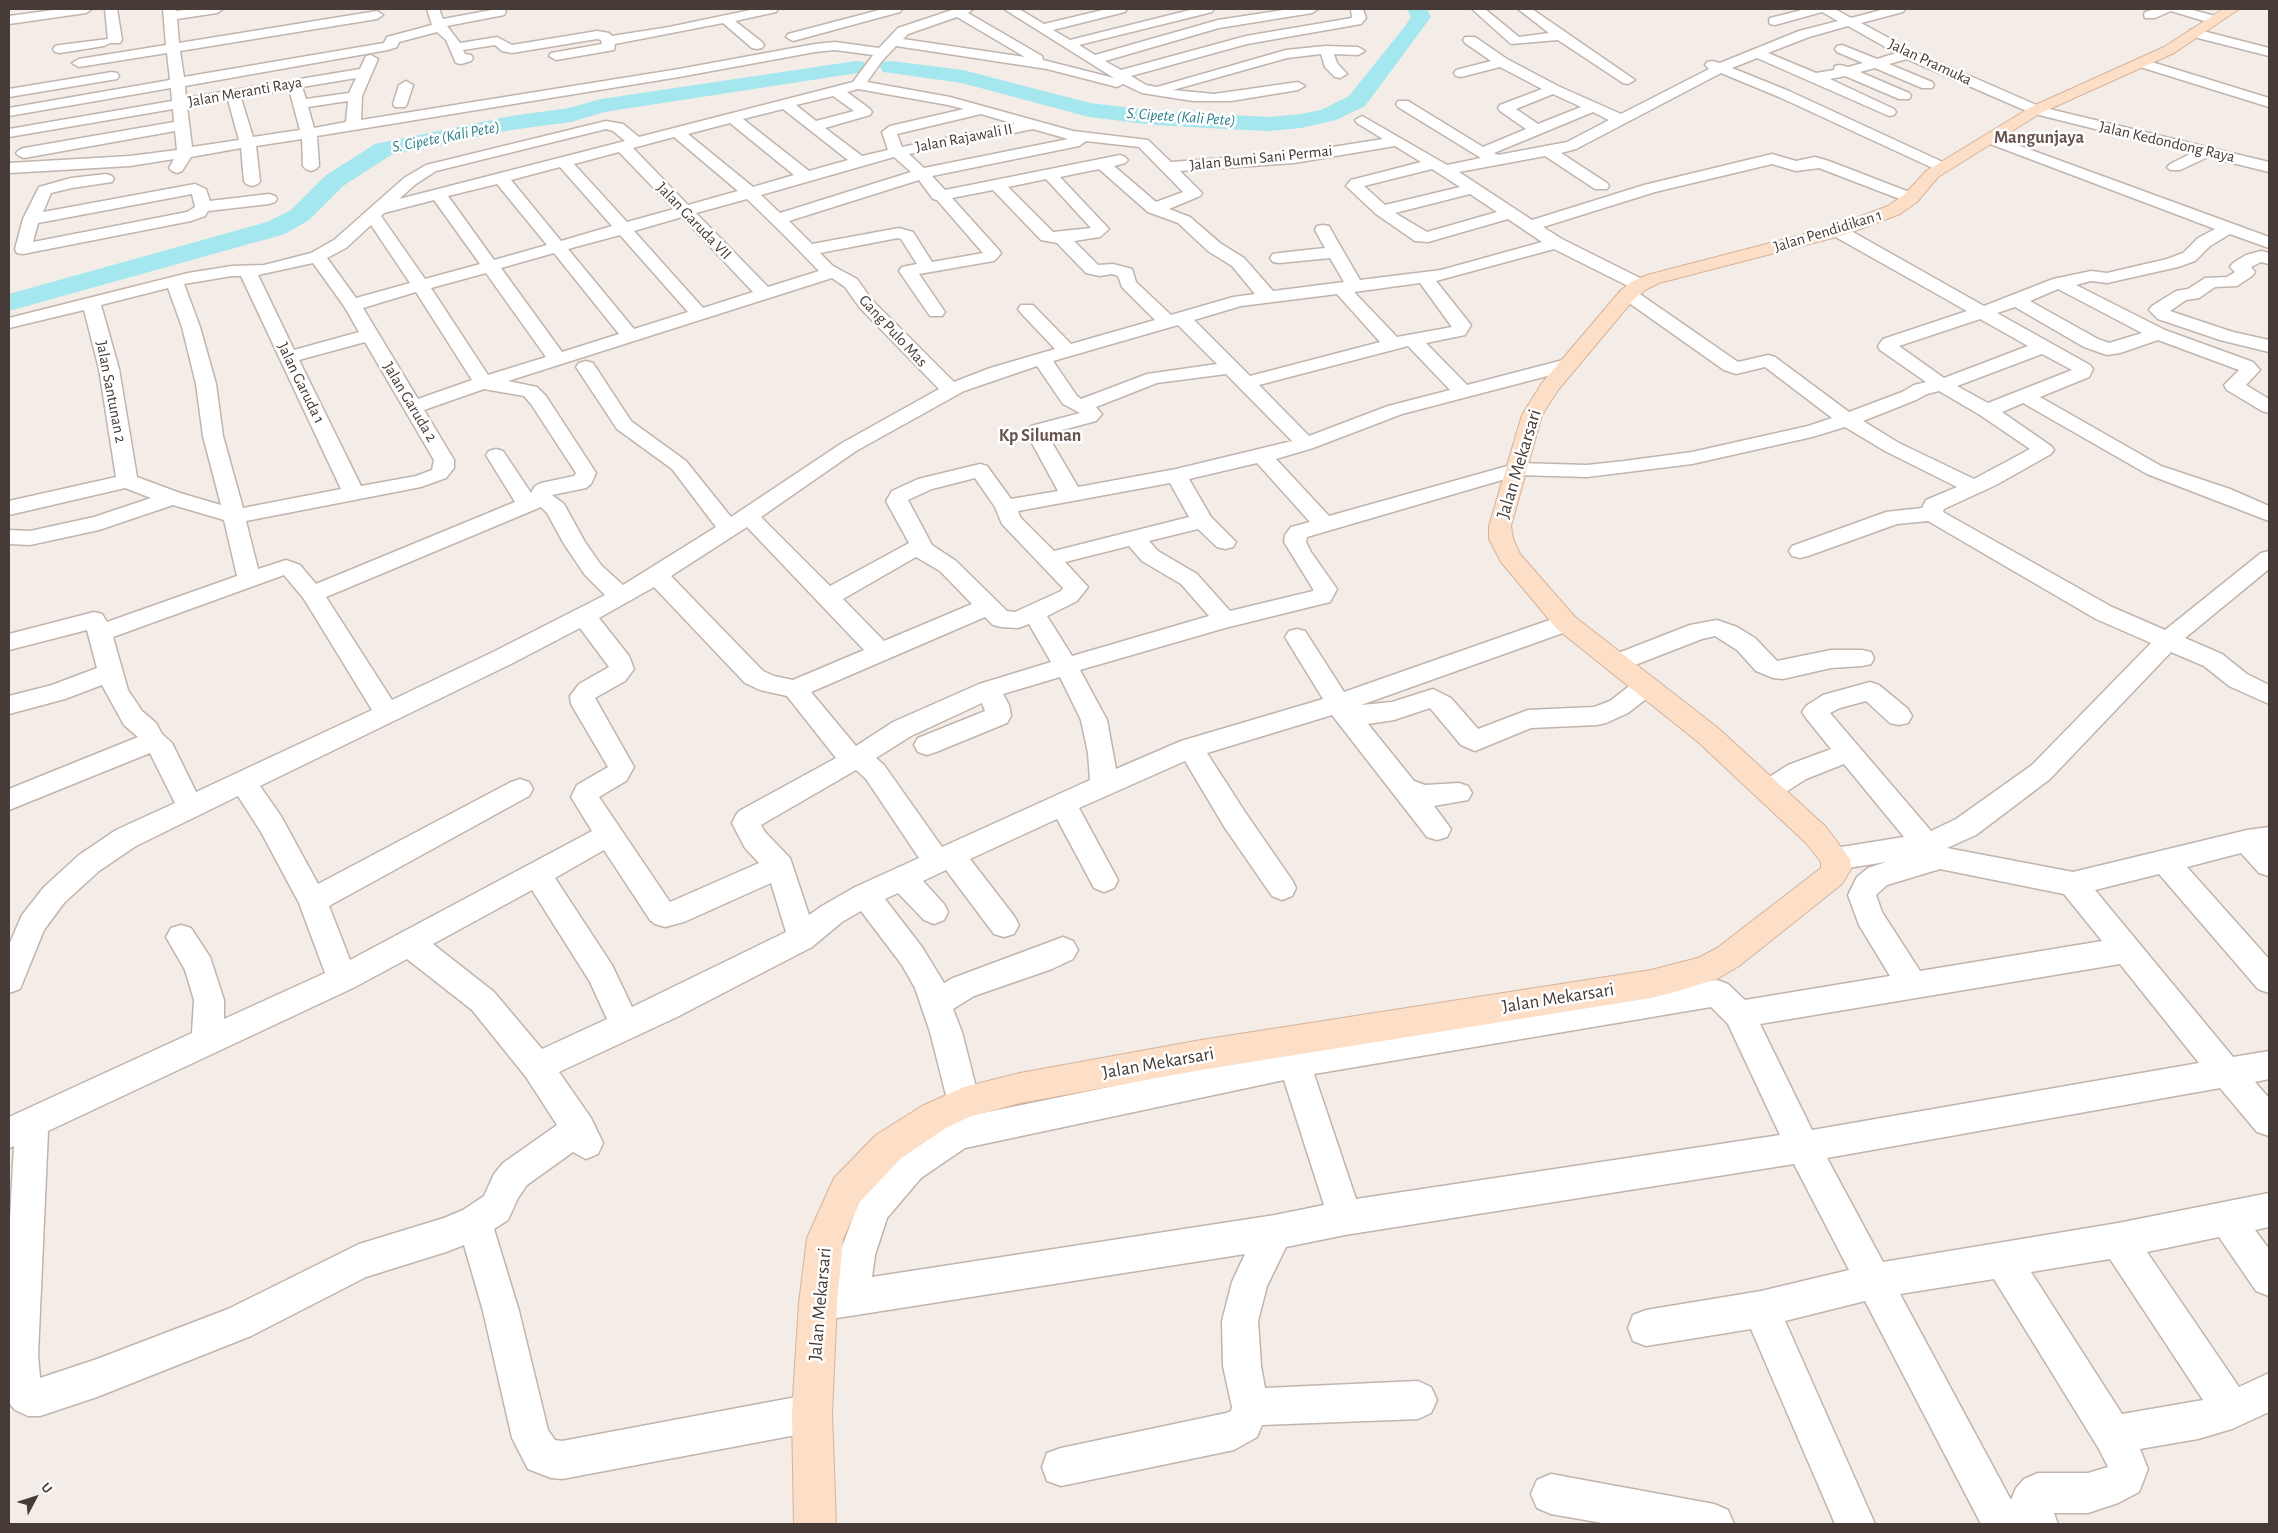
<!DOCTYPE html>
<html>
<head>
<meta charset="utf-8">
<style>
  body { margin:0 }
  #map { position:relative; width:2278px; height:1533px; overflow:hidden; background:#f3ece7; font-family:"Alegreya Sans",sans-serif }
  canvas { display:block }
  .frame { position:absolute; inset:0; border:10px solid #463b36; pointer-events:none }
  .north { position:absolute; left:10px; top:1473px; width:50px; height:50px; -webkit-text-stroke:4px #fff; paint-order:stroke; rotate:50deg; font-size:14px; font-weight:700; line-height:20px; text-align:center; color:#463b36 }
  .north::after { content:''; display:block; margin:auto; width:18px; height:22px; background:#463b36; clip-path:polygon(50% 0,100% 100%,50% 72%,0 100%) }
</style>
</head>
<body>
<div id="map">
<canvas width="2278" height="1533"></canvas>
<div class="frame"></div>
<div class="north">U</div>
</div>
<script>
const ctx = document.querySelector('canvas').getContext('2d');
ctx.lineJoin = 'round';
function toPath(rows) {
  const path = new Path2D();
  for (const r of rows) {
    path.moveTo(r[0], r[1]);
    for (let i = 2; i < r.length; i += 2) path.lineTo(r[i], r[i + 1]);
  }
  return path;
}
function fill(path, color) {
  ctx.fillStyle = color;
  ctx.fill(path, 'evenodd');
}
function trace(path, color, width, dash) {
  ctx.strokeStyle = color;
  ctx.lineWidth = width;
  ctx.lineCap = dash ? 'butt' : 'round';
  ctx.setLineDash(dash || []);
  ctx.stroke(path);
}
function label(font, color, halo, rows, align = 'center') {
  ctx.font = font + ' "Alegreya Sans",sans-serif';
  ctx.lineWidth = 5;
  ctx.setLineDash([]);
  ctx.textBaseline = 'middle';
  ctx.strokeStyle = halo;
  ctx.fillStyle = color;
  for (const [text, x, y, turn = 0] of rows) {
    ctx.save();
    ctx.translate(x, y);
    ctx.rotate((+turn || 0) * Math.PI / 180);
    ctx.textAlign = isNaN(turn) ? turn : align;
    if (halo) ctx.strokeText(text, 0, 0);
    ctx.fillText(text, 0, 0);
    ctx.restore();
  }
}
fill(toPath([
  [1407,9,1427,9,1431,17,1365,106,1336,120,1301,128,1269,131,1226,129,1155,125,1089,117,962,83,891,73,883,72,880,67,883,62,891,61,963,70,1090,103,1155,111,1269,117,1301,114,1321,110,1349,96,1406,25,1411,17,1407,9],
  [856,61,864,62,867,67,864,72,604,112,571,122,511,130,391,155,343,186,309,220,285,234,9,311,9,294,267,222,291,210,325,176,375,144,511,116,569,108,601,99,856,61]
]), '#a5e7ee');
const street = toPath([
  [61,9,92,9,86,13,9,24,9,16,61,9],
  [105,9,117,9,122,40,120,43,110,43,104,46,60,53,55,52,53,49,55,46,60,45,108,39,105,9],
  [163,9,175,9,176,11,193,9,223,9,217,13,177,19,179,43,377,11,383,15,377,19,180,51,184,77,384,43,387,37,432,25,427,9,439,9,443,19,497,9,504,9,506,12,504,15,447,26,460,43,497,37,512,45,597,31,609,33,612,36,669,27,755,9,778,9,776,12,735,21,762,42,764,45,762,48,757,49,752,48,723,23,615,44,614,50,556,60,549,56,551,53,602,44,601,40,597,39,512,53,502,51,495,45,463,50,465,54,471,55,473,58,471,61,461,64,456,63,446,40,437,32,399,42,397,47,388,50,185,86,186,98,360,69,366,56,371,55,378,59,362,96,361,120,679,69,815,44,835,42,879,48,898,28,955,9,973,9,968,13,1042,56,1043,60,1114,78,1004,9,1019,9,1044,24,1107,9,1127,9,1125,12,1053,30,1070,40,1194,9,1214,9,1212,12,1079,45,1095,55,1218,20,1290,9,1318,9,1312,13,1219,28,1105,61,1121,70,1246,36,1352,18,1351,9,1363,9,1366,18,1361,24,1247,44,1131,76,1146,85,1157,87,1286,50,1325,46,1358,47,1365,51,1358,55,1334,54,1337,63,1347,74,1340,78,1335,77,1325,67,1321,54,1287,58,1173,90,1214,94,1298,82,1305,86,1298,90,1231,101,1193,101,1142,93,1123,84,1117,87,1047,69,896,46,882,61,867,82,950,97,1073,131,1148,140,1171,162,1294,153,1383,139,1357,123,1355,120,1362,116,1447,165,1481,158,1398,107,1396,104,1398,101,1408,101,1483,147,1526,129,1500,111,1498,108,1500,105,1542,89,1500,67,1461,77,1456,76,1454,73,1456,70,1491,61,1465,43,1463,40,1465,37,1475,37,1507,59,1558,86,1621,114,1709,69,1705,65,1707,62,1712,61,1720,63,1799,31,1838,21,1822,12,1775,25,1770,24,1769,21,1770,18,1806,9,1835,9,1851,18,1885,9,1905,9,1903,12,1861,23,1913,51,2041,107,2269,162,2269,172,2208,157,2180,170,2170,170,2167,167,2170,164,2192,153,2031,113,1907,59,1889,64,1932,82,1934,85,1932,88,1922,88,1875,68,1860,72,1909,93,1911,96,1909,99,1899,99,1845,76,1830,79,1894,109,1896,112,1894,115,1889,116,1757,58,1732,68,1789,91,1947,164,1950,167,1947,170,1942,172,1937,170,1779,97,1721,73,1576,149,1561,153,1607,183,1609,186,1607,189,1595,189,1545,156,1459,172,1532,220,1644,185,1772,154,1796,161,1815,157,1829,161,1917,195,1919,198,1917,201,1905,201,1819,168,1796,171,1772,164,1655,192,1543,227,1562,239,1646,281,1649,285,1646,289,1634,289,1554,249,1436,281,1471,325,1465,335,1426,343,1467,385,1567,359,1574,361,1577,365,1574,369,1402,414,1313,448,1276,459,1329,516,1518,463,1587,465,1624,461,1692,452,1808,426,1832,418,1765,367,1736,374,1724,370,1622,298,1619,294,1622,290,1634,290,1738,362,1768,355,1775,357,1849,412,1902,392,1914,385,1926,382,1880,350,1878,346,1883,339,1967,311,1832,235,1830,231,1832,227,1844,227,1984,306,2053,279,2091,271,2107,273,2167,259,2183,253,2198,238,2215,229,1985,142,1983,139,1985,136,1990,135,2269,237,2269,248,2230,234,2210,246,2195,261,2178,267,2107,283,2091,281,2076,285,2165,330,2253,362,2260,370,2246,385,2269,399,2269,413,2262,411,2227,390,2224,385,2239,370,2158,340,2120,353,2107,355,2084,347,2015,307,1997,313,2090,365,2093,369,2089,377,2040,397,2161,466,2230,489,2269,506,2269,521,2147,474,2023,403,2002,412,2051,446,2054,450,2051,454,1996,485,1944,509,1943,512,2112,607,2165,630,2261,553,2269,551,2269,569,2185,638,2222,654,2247,674,2269,685,2269,704,2229,686,2204,666,2171,652,2050,779,1976,835,1947,848,2073,872,2247,830,2269,827,2269,876,2259,873,2241,853,2187,867,2269,959,2269,993,2258,989,2159,874,2095,890,2233,1057,2269,1051,2269,1079,2255,1082,2269,1098,2269,1136,2257,1132,2220,1088,1827,1158,1883,1262,2118,1223,2269,1193,2269,1227,2255,1230,2269,1249,2269,1296,2256,1291,2219,1237,2147,1252,2239,1387,2269,1373,2269,1412,2232,1429,2198,1439,2140,1449,2148,1469,2139,1492,2118,1503,2088,1513,2054,1513,2058,1524,1981,1524,1865,1301,1785,1321,1875,1524,1835,1524,1751,1329,1646,1346,1633,1341,1628,1328,1633,1315,1646,1310,1761,1291,1849,1270,1794,1164,1345,1235,1286,1247,1267,1286,1258,1321,1261,1366,1265,1388,1418,1381,1431,1387,1437,1400,1431,1413,1418,1419,1262,1425,1257,1437,1234,1450,1061,1486,1047,1481,1042,1467,1047,1453,1061,1448,1226,1413,1231,1411,1232,1407,1223,1366,1222,1321,1232,1282,1245,1254,837,1318,824,1313,819,1300,824,1287,836,1283,839,1255,861,1196,897,1156,946,1123,963,1118,953,1114,948,1103,930,1032,915,988,902,965,861,911,842,922,812,947,677,1017,559,1072,591,1118,603,1143,598,1154,586,1159,573,1152,527,1185,518,1198,508,1220,494,1229,519,1311,548,1430,555,1440,562,1441,812,1394,825,1400,831,1413,825,1426,812,1432,562,1479,551,1478,528,1469,512,1438,483,1311,464,1245,446,1252,366,1277,251,1336,97,1397,40,1416,28,1416,15,1410,9,1403,9,1237,14,1146,9,1148,9,1117,192,1033,194,1000,185,970,166,937,171,928,181,925,191,928,210,957,224,1000,224,1019,325,973,299,903,261,832,238,796,136,846,99,871,64,903,44,930,20,989,9,993,9,945,22,915,44,887,79,855,116,830,175,803,150,753,9,810,9,789,138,737,124,725,102,685,65,699,9,714,9,696,52,685,97,668,87,630,9,650,9,634,94,612,102,614,107,622,237,576,224,520,173,505,99,530,30,545,9,544,9,530,30,531,94,517,151,498,125,488,9,515,9,501,116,477,99,369,84,310,9,328,9,318,188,273,232,266,264,265,311,253,334,240,404,178,426,165,606,121,623,124,639,137,853,82,873,55,835,50,815,52,679,77,317,136,319,166,316,169,311,171,306,169,303,166,302,139,256,146,260,181,258,184,252,186,246,184,244,181,241,148,191,157,182,171,177,173,172,171,169,168,174,159,130,166,9,173,9,163,130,156,177,150,175,131,24,158,19,156,16,153,19,150,24,148,174,122,173,109,9,137,9,129,172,101,171,88,9,116,9,108,170,80,167,53,79,67,72,63,79,59,166,45,163,9],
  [957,17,1025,57,903,39,908,34,957,17],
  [1848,26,1896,53,1877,59,1842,45,1837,46,1835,49,1837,52,1863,63,1848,67,1840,65,1835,66,1834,70,1816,73,1768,53,1809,37,1848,26],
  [356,78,349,93,306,99,302,87,356,78],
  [289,89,300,130,253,137,241,98,289,89],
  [858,89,948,105,964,109,890,126,882,132,888,150,862,156,825,128,870,115,872,112,870,109,847,92,858,89],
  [1553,94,1581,107,1538,124,1516,109,1553,94],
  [833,96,854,111,816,121,796,105,833,96],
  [228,100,239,140,192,147,187,107,228,100],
  [348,101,346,122,314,128,308,107,348,101],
  [783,109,848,160,809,171,743,119,783,109],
  [1593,112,1609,120,1567,142,1498,155,1494,153,1593,112],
  [981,114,1015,124,902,147,897,134,981,114],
  [730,123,794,175,753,187,688,134,730,123],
  [606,129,613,131,625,141,399,199,416,184,436,171,606,129],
  [1033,129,1068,139,924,168,909,154,1033,129],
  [674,137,738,191,688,205,633,148,674,137],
  [1086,141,1139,147,1183,192,1156,202,1114,166,1125,163,1128,160,1125,157,1120,155,945,190,932,176,1079,146,1086,141],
  [1395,146,1421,162,1351,180,1346,186,1376,214,1415,241,1428,242,1508,219,1542,242,1441,270,1360,280,1331,230,1329,226,1323,225,1317,226,1315,230,1325,248,1279,253,1273,254,1270,258,1273,262,1279,263,1330,258,1344,282,1273,291,1244,258,1220,243,1190,217,1169,209,1200,196,1202,193,1180,171,1294,163,1395,146],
  [619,152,674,209,627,222,574,164,619,152],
  [894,157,911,172,780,213,761,195,894,157],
  [560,167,612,226,561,241,511,180,560,167],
  [1099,169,1148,212,1178,223,1208,251,1232,266,1255,294,1233,297,1171,315,1136,282,1132,269,1113,264,1098,265,1074,241,1100,237,1109,229,1060,177,1099,169],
  [1432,169,1460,187,1385,205,1364,186,1432,169],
  [1046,179,1091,228,1053,232,1008,187,1046,179],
  [919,180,933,199,937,200,983,253,932,262,913,232,899,228,812,244,789,221,919,180],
  [497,184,547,245,494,260,448,196,497,184],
  [993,190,1041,240,1057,243,1086,273,1100,276,1112,274,1118,276,1122,287,1155,320,1071,344,1033,305,1021,305,1018,309,1021,313,1055,349,990,368,954,382,872,300,857,279,833,266,820,253,898,238,901,239,917,264,902,267,899,271,930,316,942,316,945,312,919,274,988,262,994,261,998,257,1001,253,998,249,952,198,993,190],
  [1470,194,1497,212,1427,232,1395,213,1470,194],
  [747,199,785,236,819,271,768,287,696,213,747,199],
  [434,200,480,264,425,279,381,216,384,213,434,200],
  [682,217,753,292,703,308,634,231,682,217],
  [371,225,410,283,356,298,327,258,346,248,371,225],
  [620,235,688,312,634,329,568,249,620,235],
  [554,253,619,334,562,352,501,268,554,253],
  [313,263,344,306,359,332,294,350,258,275,313,263],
  [486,273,546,357,488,375,431,288,486,273],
  [232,276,241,276,341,489,243,508,223,436,216,384,200,327,184,284,232,276],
  [832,278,845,287,860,308,939,389,842,443,731,517,686,461,631,421,593,363,586,361,579,363,576,367,617,429,672,469,716,527,623,585,601,565,585,542,564,504,552,495,586,488,591,484,596,473,546,396,537,387,508,381,832,278],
  [1420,283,1452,327,1397,337,1354,292,1420,283],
  [168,288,182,327,196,384,203,436,221,505,180,493,137,477,119,369,101,305,168,288],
  [2058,289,2142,333,2109,343,2098,339,2030,301,2058,289],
  [416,292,472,380,418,399,363,308,416,292],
  [1337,294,1380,342,1250,376,1194,320,1241,306,1337,294],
  [1980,319,2028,346,1944,378,1899,346,1980,319],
  [1178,325,1217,364,1147,374,1081,399,1077,396,1053,361,1178,325],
  [365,342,434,460,432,470,416,476,361,486,299,360,365,342],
  [1408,346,1450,390,1388,406,1309,436,1259,385,1408,346],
  [2042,354,2072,370,1988,403,1957,386,2042,354],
  [1037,366,1063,404,1080,413,1031,426,1028,430,1027,434,1058,491,1011,499,987,466,980,464,918,479,892,491,886,501,909,543,830,586,761,517,856,451,964,391,1037,366],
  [1226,374,1292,441,1176,469,1078,487,1047,434,1096,421,1102,414,1096,407,1157,383,1226,374],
  [484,389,524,396,531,404,576,473,574,476,541,483,535,486,531,493,503,451,496,449,489,451,486,455,515,502,316,584,300,565,286,560,258,569,246,521,421,487,446,478,454,468,454,460,424,410,484,389],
  [1939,391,1980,415,2030,449,1974,479,1899,443,1863,421,1916,400,1927,394,1939,391],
  [1845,427,1885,451,1957,487,1926,500,1922,508,1886,512,1792,546,1789,551,1792,556,1800,558,1808,556,1897,524,1928,521,2096,619,2151,643,2032,765,1956,819,1931,831,1830,713,1840,708,1866,701,1890,723,1899,725,1908,723,1912,716,1908,709,1879,685,1870,682,1823,695,1806,706,1802,712,1806,718,1831,749,1788,765,1760,783,1756,790,1760,797,1769,800,1778,797,1806,779,1844,764,1904,837,1835,848,1825,851,1821,859,1825,867,1835,870,1886,862,1868,868,1857,877,1848,895,1859,925,1890,976,1745,1000,1728,984,1717,980,1294,1049,968,1116,975,1114,980,1103,962,1032,953,1009,974,996,1052,969,1073,959,1078,950,1073,941,1063,937,953,978,944,983,922,947,885,899,898,893,924,920,934,924,944,920,948,912,944,904,923,881,946,870,994,934,1004,937,1014,934,1019,925,1014,916,970,859,1057,819,1094,888,1104,892,1114,888,1118,880,1079,808,1185,761,1225,828,1272,896,1282,900,1292,896,1296,888,1292,880,1245,812,1207,753,1332,715,1427,837,1437,840,1447,837,1451,829,1434,806,1468,800,1472,793,1468,786,1459,783,1425,785,1414,781,1368,724,1394,720,1430,708,1461,745,1475,751,1531,728,1597,725,1606,723,1628,713,1655,692,1658,686,1655,680,1646,677,1637,680,1610,701,1594,707,1528,710,1478,729,1451,698,1433,689,1392,702,1361,705,1574,629,1578,623,1574,617,1566,615,1558,617,1344,692,1305,631,1297,629,1289,631,1285,637,1323,699,1181,741,1116,769,1107,720,1080,670,1225,628,1330,602,1337,589,1311,552,1306,542,1307,537,1519,475,1587,477,1692,464,1812,437,1845,427],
  [1257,463,1310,522,1291,527,1285,535,1284,542,1313,589,1313,591,1230,611,1197,574,1158,551,1149,541,1198,529,1217,547,1225,549,1233,547,1236,542,1211,517,1189,479,1257,463],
  [975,478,995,507,1002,524,1063,588,1061,591,1015,612,1007,611,956,561,932,545,908,500,932,489,975,478],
  [1170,483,1189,517,1054,551,1020,517,1018,511,1170,483],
  [541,507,547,513,564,544,585,575,605,595,493,652,392,700,326,597,541,507],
  [747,527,864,650,793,680,774,676,763,671,671,576,747,527],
  [1129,546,1142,561,1181,584,1209,616,1072,656,1047,616,1077,601,1088,587,1065,562,1129,546],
  [916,557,940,571,972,604,884,641,843,599,916,557],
  [284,575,304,599,372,710,196,792,172,743,162,734,156,723,142,711,128,690,113,637,284,575],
  [654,587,745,683,760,690,787,696,836,758,739,811,736,815,732,823,745,848,759,863,670,902,599,797,626,781,634,767,595,698,625,681,634,669,629,656,599,618,654,587],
  [985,617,993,625,1001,627,1018,628,1029,624,1051,662,979,684,893,722,856,746,811,692,985,617],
  [580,628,609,667,579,684,570,696,571,704,608,767,577,785,571,797,592,831,350,960,329,906,529,796,533,789,529,782,520,779,511,782,318,884,281,816,260,786,511,664,580,628],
  [1060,677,1081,720,1088,753,1090,780,942,847,884,765,876,758,911,736,982,703,985,711,918,738,914,745,918,752,927,755,936,752,1007,723,1011,716,1009,705,1003,694,1060,677],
  [856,770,866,779,919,858,855,887,822,906,809,915,790,858,765,832,761,825,856,770],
  [604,850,650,920,655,924,665,927,684,922,771,883,786,932,632,1007,612,965,555,878,604,850],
  [1940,869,2064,894,2102,941,1920,971,1882,912,1876,895,1887,885,1940,869],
  [532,890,590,982,607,1019,542,1049,494,992,433,944,532,890],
  [407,959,472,1010,526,1077,557,1125,503,1163,494,1174,484,1196,463,1210,444,1218,359,1244,228,1309,97,1359,40,1378,38,1355,48,1131,353,988,407,959],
  [2120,964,2199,1063,1812,1130,1760,1024,2120,964],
  [1711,1007,1728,1024,1780,1135,1356,1199,1314,1074,1711,1007],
  [1284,1080,1324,1205,1275,1215,872,1277,875,1255,887,1218,921,1178,965,1148,1284,1080],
  [2110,1259,2203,1400,2122,1414,2031,1272,2110,1259],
  [1994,1279,2099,1449,2108,1467,2088,1473,2038,1473,2024,1479,2016,1488,2011,1500,1900,1294,1994,1279],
  [883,9,902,9,900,12,793,41,786,37,788,34,883,9],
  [1472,9,1485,9,1519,37,1549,33,1518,9,1532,9,1635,80,1628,84,1623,83,1558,40,1511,44,1472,9],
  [2155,9,2189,9,2219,17,2220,20,2214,24,2171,11,2155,18,2145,18,2144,15,2145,12,2155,9],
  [2195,29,2269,48,2269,56,2190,36,2188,33,2190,30,2195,29],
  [2142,59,2269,98,2269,107,2137,66,2135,63,2137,60,2142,59],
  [112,72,117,73,119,76,117,79,9,97,9,89,112,72],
  [406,81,413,85,407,104,405,107,395,107,393,104,399,85,406,81],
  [106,174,112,176,114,179,112,182,72,188,51,193,43,212,195,184,206,189,210,201,269,194,275,196,277,199,275,202,269,204,208,211,205,216,191,221,23,254,17,253,15,249,23,219,39,187,71,178,106,174],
  [192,194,195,207,187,212,33,242,38,223,192,194],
  [2261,251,2269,253,2269,264,2261,262,2251,267,2255,272,2252,276,2237,286,2215,287,2199,298,2186,300,2170,311,2233,332,2269,340,2269,352,2220,340,2158,319,2149,310,2152,306,2176,291,2188,289,2205,278,2227,277,2235,272,2230,267,2233,263,2246,255,2261,251],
  [1717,620,1737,627,1755,638,1777,661,1831,650,1862,650,1871,652,1874,658,1871,664,1862,666,1831,668,1783,679,1773,678,1756,671,1737,650,1715,636,1702,639,1617,672,1608,669,1605,663,1608,657,1690,625,1717,620],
  [1551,1474,1714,1504,1728,1510,1734,1524,1608,1524,1551,1514,1537,1508,1531,1494,1537,1480,1551,1474]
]);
const secondary = toPath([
  [2223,9,2239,9,2174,53,2041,113,1938,177,1917,202,1900,214,1844,235,1659,283,1647,289,1635,298,1558,390,1542,415,1511,526,1513,539,1520,554,1575,617,1718,728,1826,827,1850,859,1851,869,1842,884,1739,966,1717,979,1678,991,1651,998,1201,1070,1020,1103,969,1117,946,1128,900,1159,860,1202,843,1239,837,1303,832,1413,836,1524,794,1524,792,1413,799,1303,807,1238,834,1178,876,1135,922,1106,964,1087,1020,1073,1201,1040,1651,970,1678,963,1698,958,1717,948,1821,868,1821,862,1806,843,1698,742,1557,629,1501,562,1489,539,1489,526,1522,415,1542,383,1621,290,1633,281,1647,275,1832,227,1888,206,1905,194,1926,171,2031,107,2164,47,2223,9]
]);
trace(street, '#c1b4ad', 3);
trace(secondary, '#d5b39b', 2);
fill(street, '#fff');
fill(secondary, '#fddfc8');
label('16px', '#463b36', '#fff', [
  ["Jalan Pramuka",1930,62,25],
  ["Jalan Meranti Raya",245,92,-10],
  ["Jalan Rajawali II",964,138,-11],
  ["Jalan Kedondong Raya",2167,142,13],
  ["Jalan Bumi Sani Permai",1261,158,-6],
  ["Jalan Garuda VII",694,221,46],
  ["Jalan Pendidikan 1",1828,231,-17],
  ["Gang Pulo Mas",893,331,47],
  ["Jalan Garuda 1",301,383,64],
  ["Jalan Santunan 2",111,392,79],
  ["Jalan Garuda 2",410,402,59]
]);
label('italic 16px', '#2a7e88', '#fff', [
  ["S. Cipete (Kali Pete)",1181,117,4],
  ["S. Cipete (Kali Pete)",446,137,-11]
]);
label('bold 18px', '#69554e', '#fff', [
  ["Mangunjaya",2039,138],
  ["Kp Siluman",1040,436]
]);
label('19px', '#463b36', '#fff', [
  ["Jalan Mekarsari",1519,464,-73],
  ["Jalan Mekarsari",1558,998,-9],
  ["Jalan Mekarsari",1158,1063,-10],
  ["Jalan Mekarsari",820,1304,-85]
]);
</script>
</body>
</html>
